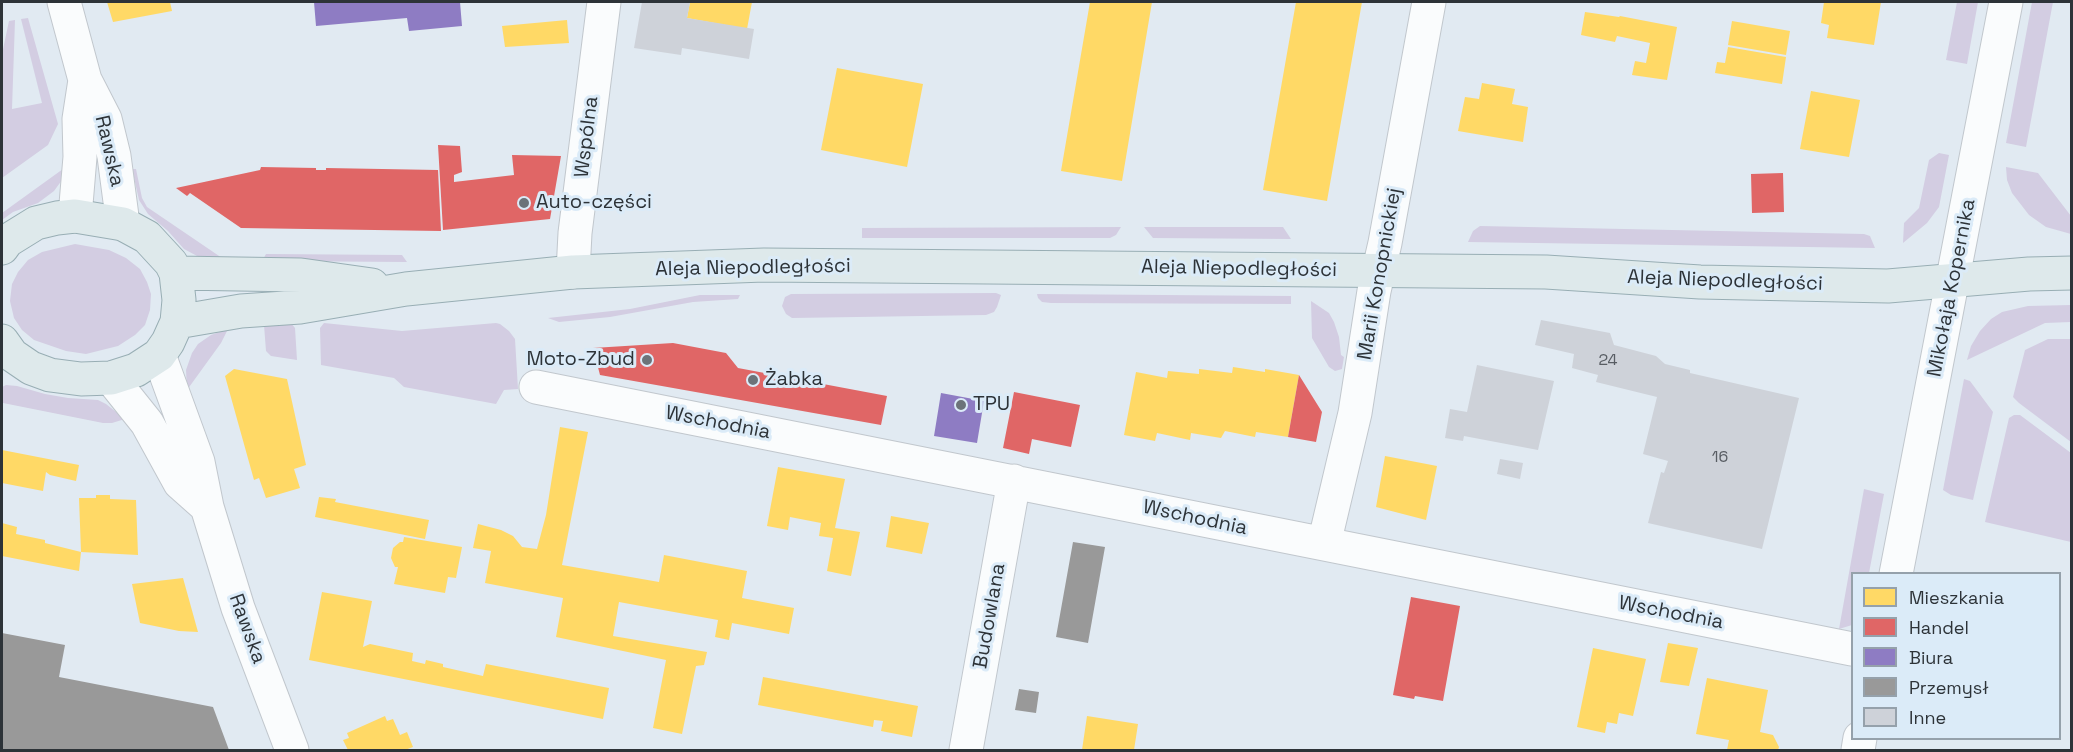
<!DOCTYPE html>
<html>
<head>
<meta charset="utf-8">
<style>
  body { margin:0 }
  #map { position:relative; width:2073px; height:752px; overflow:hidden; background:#e1eaf2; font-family:"Space Grotesk",sans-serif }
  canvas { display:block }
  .frame { position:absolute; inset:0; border:3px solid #2d3338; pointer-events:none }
  .legend { position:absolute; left:1851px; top:572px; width:210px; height:168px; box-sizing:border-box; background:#dbebf8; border:2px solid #95a1ab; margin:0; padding:8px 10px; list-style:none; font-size:18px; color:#2d3338 }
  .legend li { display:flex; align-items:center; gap:12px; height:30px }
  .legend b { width:30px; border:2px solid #95a1ab }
</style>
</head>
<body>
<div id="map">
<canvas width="2073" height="752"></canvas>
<div class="frame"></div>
<ul class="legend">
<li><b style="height:16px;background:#ffd966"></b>Mieszkania</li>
<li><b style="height:16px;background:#e06666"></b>Handel</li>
<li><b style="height:16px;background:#8e7cc3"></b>Biura</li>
<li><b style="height:16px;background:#999"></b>Przemysł</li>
<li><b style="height:16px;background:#ced2d9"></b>Inne</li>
</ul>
</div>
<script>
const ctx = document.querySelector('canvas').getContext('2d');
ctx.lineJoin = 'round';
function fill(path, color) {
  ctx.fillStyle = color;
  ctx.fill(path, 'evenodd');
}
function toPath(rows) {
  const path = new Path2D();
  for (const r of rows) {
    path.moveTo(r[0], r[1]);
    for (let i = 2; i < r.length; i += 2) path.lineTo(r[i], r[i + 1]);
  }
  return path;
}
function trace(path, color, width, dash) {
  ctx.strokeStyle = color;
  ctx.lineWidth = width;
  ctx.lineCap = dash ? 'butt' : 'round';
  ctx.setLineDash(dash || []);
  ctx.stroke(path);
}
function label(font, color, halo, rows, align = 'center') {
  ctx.font = font + ' "Space Grotesk",sans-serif';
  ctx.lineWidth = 6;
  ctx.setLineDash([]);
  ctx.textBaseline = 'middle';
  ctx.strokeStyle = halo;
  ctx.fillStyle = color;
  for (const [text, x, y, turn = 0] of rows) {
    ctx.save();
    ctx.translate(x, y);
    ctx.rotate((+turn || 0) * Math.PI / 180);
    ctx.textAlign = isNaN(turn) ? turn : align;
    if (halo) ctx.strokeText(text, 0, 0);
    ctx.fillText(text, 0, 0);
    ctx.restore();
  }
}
fill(toPath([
  [1957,2,1978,2,1967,64,1946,60],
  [2032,2,2053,2,2026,147,2006,143],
  [28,18,58,124,48,145,2,178,2,54,9,21,15,20,12,109,42,103,21,19],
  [1939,153,1949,155,1939,207,1927,223,1903,243,1904,223,1919,208,1929,160],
  [2006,167,2038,173,2071,216,2071,234,2046,227,2029,215,2012,193,2007,180],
  [63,169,62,180,54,191,38,203,13,212,2,220,2,213],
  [132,169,136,169,142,198,147,207,225,260,199,257,184,249,168,231,148,214,139,200],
  [1480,226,1864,234,1870,236,1875,248,1468,242,1473,231],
  [1121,227,1116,235,1110,238,862,238,862,228],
  [1144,227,1283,227,1291,239,1153,238],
  [75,244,109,250,126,258,140,269,147,282,151,294,150,310,145,325,135,335,118,346,86,354,66,351,34,340,22,330,14,318,10,301,12,284,18,272,28,260,42,252],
  [266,254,402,255,407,262,262,261],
  [996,293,1001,295,997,307,994,312,986,315,792,318,786,314,782,306,785,297,791,294],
  [1037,294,1291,296,1291,304,1051,303,1042,302,1038,298],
  [700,295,740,295,738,299,693,302,610,317,559,322,548,318,630,309],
  [1311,301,1329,313,1334,322,1339,337,1341,355,1344,357,1342,369,1335,371,1329,367,1312,338],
  [2071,305,2071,322,2045,323,1967,360,1971,346,1980,331,1991,319,2002,312,2028,306],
  [291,323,295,328,297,360,271,356,266,351,264,325],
  [324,323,402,331,496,323,500,324,509,331,515,339,518,389,504,390,496,404,404,387,394,378,321,365,320,328],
  [228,329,221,343,187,390,186,370,192,353,198,344,211,335],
  [2048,339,2071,339,2071,442,2019,403,2013,397,2025,350],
  [1964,379,1970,381,1993,412,1973,500,1951,495,1943,490],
  [6,385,17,386,45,394,68,398,98,400,106,404,125,419,112,423,103,423,3,403,2,387],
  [2014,415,2020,415,2071,453,2071,542,1985,522,2009,418],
  [1864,489,1884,494,1869,573,1852,574,1852,625,1839,629]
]), '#d3cde2');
fill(toPath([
  [107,2,170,2,172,11,113,22],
  [690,2,752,2,747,29,687,18],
  [1090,2,1152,2,1122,181,1061,171],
  [1296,2,1362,2,1327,201,1263,190],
  [1824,2,1881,2,1874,45,1827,38,1829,25,1821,23],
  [1585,12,1619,17,1620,16,1677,27,1667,80,1632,75,1635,61,1646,63,1650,43,1617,36,1615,42,1581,35],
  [567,20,569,43,505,47,502,26],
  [1732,21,1790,31,1786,55,1728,45],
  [1728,47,1786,57,1782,84,1715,73,1717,62,1725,63],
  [837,68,923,84,907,167,821,150],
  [1482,83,1515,89,1512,104,1528,107,1523,142,1458,131,1465,97,1479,99],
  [1811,91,1860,100,1849,157,1800,149],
  [1233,367,1265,372,1265,369,1299,375,1288,437,1256,432,1255,437,1225,431,1221,438,1191,433,1190,440,1157,433,1155,441,1124,435,1136,372,1167,378,1168,371,1199,374,1199,369,1232,373],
  [234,369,287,379,306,465,294,469,300,488,266,498,259,478,254,480,225,376],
  [560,427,588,432,562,565,659,582,664,555,747,571,742,598,794,608,789,634,732,623,729,640,715,637,718,620,619,602,613,636,707,652,704,665,696,666,682,734,653,728,666,660,556,637,563,598,485,583,491,551,473,548,478,524,501,530,513,536,522,547,537,549,546,515],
  [2,450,79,465,76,481,50,475,46,472,43,491,2,483],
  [1385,456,1437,466,1426,520,1376,507],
  [778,467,845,479,835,528,860,532,851,576,827,571,833,538,819,536,821,523,790,517,788,530,767,526],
  [96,495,110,495,110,499,136,500,138,555,81,552,79,498,96,498],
  [319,497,336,499,335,502,429,520,425,539,315,517],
  [891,516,929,523,922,554,886,547],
  [2,523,17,527,16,534,45,540,45,543,81,552,79,571,2,556],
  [404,537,462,547,456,578,448,577,445,593,394,584,398,567,395,567,391,558,393,548,400,542,403,542],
  [183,578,198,632,179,631,140,623,132,584],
  [322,592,372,601,363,647,370,644,413,653,412,661,425,664,426,660,443,664,443,667,483,676,486,664,609,688,603,719,309,660],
  [1668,643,1698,648,1689,686,1660,682],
  [1593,648,1646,659,1633,716,1619,713,1617,724,1607,722,1605,733,1577,727],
  [763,677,918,706,912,737,881,731,883,721,874,720,873,727,758,705],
  [1707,678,1768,690,1760,732,1773,735,1779,747,1778,750,1727,750,1729,740,1696,734],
  [385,716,387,721,393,719,400,735,407,732,413,747,405,750,348,750,343,740,349,738,347,733],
  [1087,716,1138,724,1134,750,1082,750]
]), '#ffd966');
fill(toPath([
  [438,145,460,146,462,172,454,175,454,182,514,175,512,155,561,156,550,219,443,230],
  [261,167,316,168,316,170,326,170,326,168,438,170,441,231,241,228,190,193,187,196,176,188,260,170],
  [1783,173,1784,212,1752,213,1751,174],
  [673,343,726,353,738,368,887,396,881,425,600,375,593,348],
  [1299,375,1322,412,1316,442,1288,437],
  [1014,392,1080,405,1071,447,1032,439,1029,454,1003,448],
  [1411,597,1460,606,1443,701,1415,696,1414,699,1393,695]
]), '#e06666');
fill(toPath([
  [314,2,460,2,462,26,409,31,407,18,316,26],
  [941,393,984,401,977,443,934,436]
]), '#8e7cc3');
fill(toPath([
  [1073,542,1105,547,1088,643,1056,637],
  [2,633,65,645,59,677,213,707,229,750,2,750],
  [1019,689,1039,692,1036,713,1015,710]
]), '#999');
fill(toPath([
  [642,2,690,2,687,18,754,29,749,59,682,48,681,55,634,48],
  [1541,320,1610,333,1614,345,1656,356,1665,364,1690,370,1690,373,1799,398,1762,549,1648,523,1661,472,1664,473,1668,461,1643,454,1657,397,1596,382,1598,375,1572,368,1574,354,1535,345],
  [1477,365,1554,381,1538,450,1464,436,1463,441,1445,438,1450,409,1467,412],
  [1500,459,1523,463,1520,479,1497,474]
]), '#ced2d9');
const minor = toPath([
  [64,2,85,80,105,119,114,156,123,224],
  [75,216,80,157,79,119,85,80],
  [573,272,575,233,604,2],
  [159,355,198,462,207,507,238,608,292,750],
  [111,378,147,423,180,483,207,507],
  [536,387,1852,649],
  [1324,544,1355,413,1374,291,1385,243,1429,2],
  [1896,574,2006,2],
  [966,750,1014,481],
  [1858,750,1860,738]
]);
const major = toPath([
  [2,248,7,241,36,223,57,218,75,216,123,224,147,237,171,263,176,273,179,300,177,322,168,342,159,355,136,370,111,378,81,379,50,375,31,368,12,355,2,341],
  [176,273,301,275,372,285],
  [177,322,241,311,300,307,406,289,573,272,764,265,1546,272,1700,282,1888,286,2029,274,2072,273]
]);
trace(minor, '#c1c7cd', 35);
trace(major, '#98aeb4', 35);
trace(minor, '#fafcfd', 33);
trace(major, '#dee9eb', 33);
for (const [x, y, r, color] of [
  [524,203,6,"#6c7379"],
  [647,360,6,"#6c7379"],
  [753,380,6,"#6c7379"],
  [961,405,6,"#6c7379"]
]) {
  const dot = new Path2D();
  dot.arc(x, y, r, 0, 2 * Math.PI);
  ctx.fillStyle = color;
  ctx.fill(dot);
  trace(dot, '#dbebf8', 2);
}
label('16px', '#585d63', null, [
  ["24",1608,361],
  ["16",1720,458]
]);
label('20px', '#2d3338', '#dbebf8', [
  ["Wspólna",587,137,-83],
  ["Rawska",109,151,77],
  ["Aleja Niepodległości",753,268,-1],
  ["Aleja Niepodległości",1239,269,1],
  ["Marii Konopnickiej",1380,274,-80],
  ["Aleja Niepodległości",1725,281,2],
  ["Mikołaja Kopernika",1952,288,-79],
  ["Wschodnia",718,423,11],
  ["Wschodnia",1195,518,12],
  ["Wschodnia",1671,613,11],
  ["Budowlana",990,616,-80],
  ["Rawska",247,629,70]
]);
label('20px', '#2d3338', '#dbebf8', [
  ["Auto-części",536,203],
  ["Moto-Zbud",635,360,"right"],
  ["Żabka",765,380],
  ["TPU",973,405]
], 'left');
</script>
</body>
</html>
